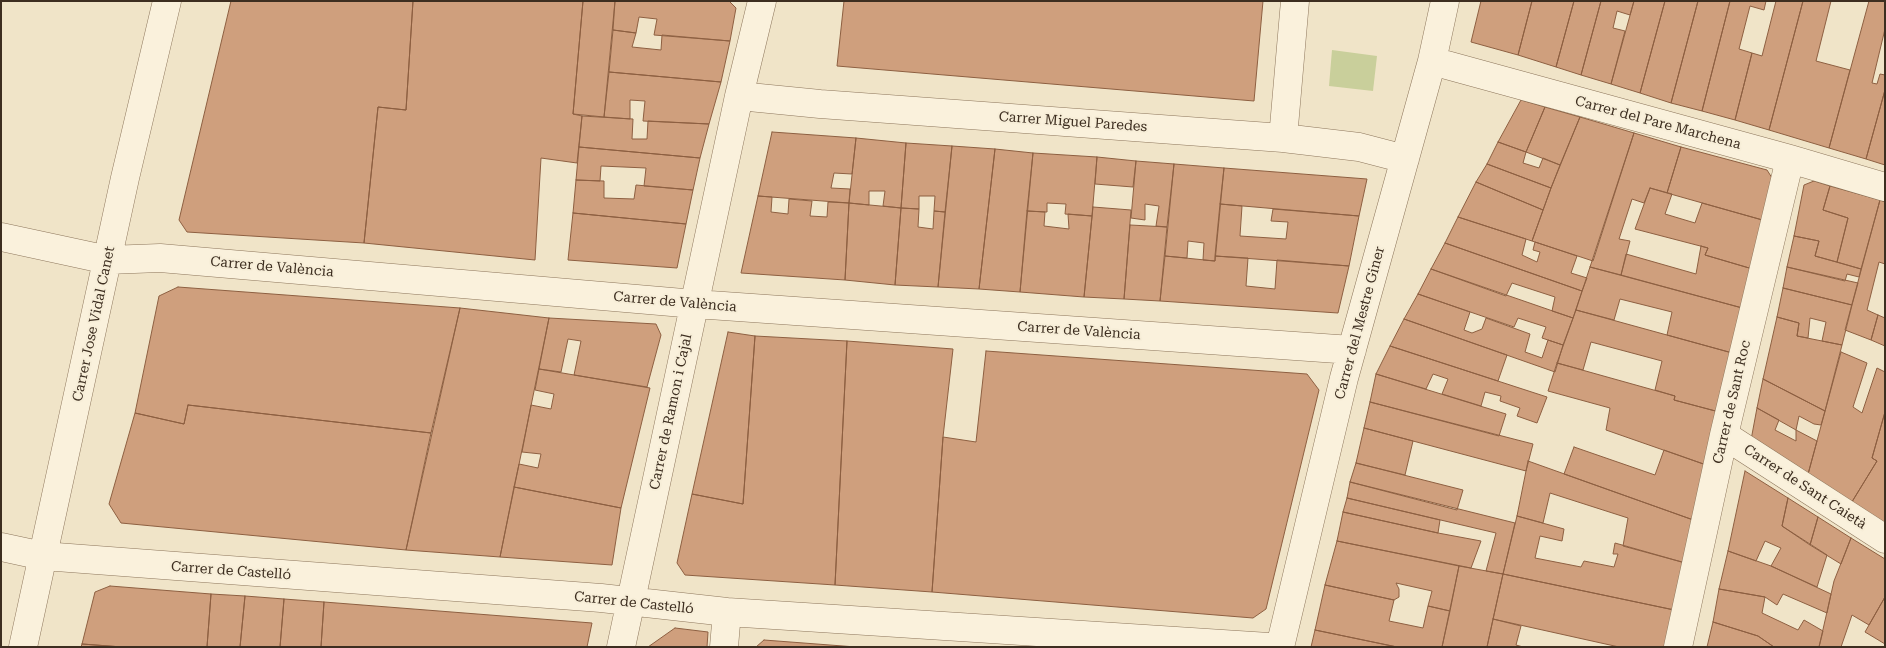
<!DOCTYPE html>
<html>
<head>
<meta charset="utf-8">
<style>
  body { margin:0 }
  #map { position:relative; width:1886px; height:648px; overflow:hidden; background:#f0e4c8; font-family:"Roboto Serif",serif }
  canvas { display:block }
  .frame { position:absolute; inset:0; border:2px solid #3d2e20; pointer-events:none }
</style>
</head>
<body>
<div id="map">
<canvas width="1886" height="648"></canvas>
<div class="frame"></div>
</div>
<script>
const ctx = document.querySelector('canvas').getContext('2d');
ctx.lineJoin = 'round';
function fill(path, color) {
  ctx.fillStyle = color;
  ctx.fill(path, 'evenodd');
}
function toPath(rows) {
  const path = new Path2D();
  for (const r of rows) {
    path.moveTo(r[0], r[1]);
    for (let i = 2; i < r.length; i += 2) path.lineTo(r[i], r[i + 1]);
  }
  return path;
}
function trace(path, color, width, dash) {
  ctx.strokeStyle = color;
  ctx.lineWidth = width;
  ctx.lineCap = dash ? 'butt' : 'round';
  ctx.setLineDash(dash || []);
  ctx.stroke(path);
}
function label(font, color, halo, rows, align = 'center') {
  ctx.font = font + ' "Roboto Serif",serif';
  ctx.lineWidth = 4;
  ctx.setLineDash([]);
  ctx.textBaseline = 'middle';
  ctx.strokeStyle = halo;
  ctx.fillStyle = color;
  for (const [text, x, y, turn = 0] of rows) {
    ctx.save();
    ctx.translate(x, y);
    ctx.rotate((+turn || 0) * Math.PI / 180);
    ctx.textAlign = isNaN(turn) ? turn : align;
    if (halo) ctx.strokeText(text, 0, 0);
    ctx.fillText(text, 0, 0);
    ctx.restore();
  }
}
fill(toPath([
  [1332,50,1377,56,1373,91,1329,86]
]), '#c9cf9b');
const building = toPath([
  [231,1,413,1,406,110,378,107,364,243,187,232,179,220,231,1],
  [413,1,583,1,573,114,582,116,577,163,541,158,535,260,364,243,378,107,406,110,413,1],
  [583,1,615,1,604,117,573,114,583,1],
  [615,1,729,1,736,8,730,41,654,35,657,19,639,17,636,33,613,30,615,1],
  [844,1,1263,1,1254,101,837,66,844,1],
  [1481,1,1532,1,1518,55,1471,42,1481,1],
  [1532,1,1574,1,1556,67,1518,55,1532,1],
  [1574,1,1601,1,1581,75,1556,67,1574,1],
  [1601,1,1634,1,1630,15,1617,11,1613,28,1625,31,1611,84,1581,75,1601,1],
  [1634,1,1665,1,1640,93,1611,84,1634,1],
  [1665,1,1698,1,1671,103,1640,93,1665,1],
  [1698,1,1730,1,1702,111,1671,103,1698,1],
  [1730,1,1766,1,1764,10,1750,6,1739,49,1752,53,1735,120,1702,111,1730,1],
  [1776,1,1803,1,1769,130,1735,120,1752,53,1762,56,1776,1],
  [1803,1,1831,1,1816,61,1850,70,1829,148,1769,130,1803,1],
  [1869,1,1885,1,1885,29,1872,83,1877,84,1880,74,1885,75,1885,90,1866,159,1829,148,1869,1],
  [613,30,636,33,632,47,661,50,662,35,730,41,721,82,609,72,613,30],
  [609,72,721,82,709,124,643,121,645,101,630,100,630,119,604,117,609,72],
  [1885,90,1885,165,1866,159,1885,90],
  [1521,100,1545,107,1526,152,1498,142,1521,100],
  [1545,107,1580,117,1560,165,1526,152,1545,107],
  [582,116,633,119,632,139,647,139,648,121,709,124,700,158,579,147,582,116],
  [1580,117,1634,133,1593,261,1532,241,1551,188,1580,117],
  [772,132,856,138,852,174,834,173,831,188,850,189,849,203,758,196,772,132],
  [1634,133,1681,147,1667,193,1650,188,1644,203,1632,199,1619,239,1630,241,1621,275,1590,267,1634,133],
  [856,138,906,143,901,208,883,206,885,191,869,191,869,205,849,203,856,138],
  [1498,142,1526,152,1523,163,1539,168,1543,158,1560,165,1551,188,1487,164,1498,142],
  [906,143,952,146,945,212,934,211,935,196,919,196,919,209,901,208,906,143],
  [952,146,995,149,979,289,938,287,952,146],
  [579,147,700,158,693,190,644,186,646,168,601,166,600,181,576,180,579,147],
  [1681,147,1767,170,1774,181,1766,221,1667,193,1681,147],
  [995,149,1033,153,1020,292,979,289,995,149],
  [1033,153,1097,157,1092,216,1065,214,1066,204,1047,203,1047,212,1027,211,1033,153],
  [1097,157,1136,161,1133,187,1095,184,1097,157],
  [1136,161,1174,164,1167,227,1156,226,1159,206,1145,204,1145,220,1131,218,1136,161],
  [1174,164,1224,168,1215,261,1203,260,1204,243,1188,241,1187,258,1165,256,1174,164],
  [1487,164,1551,188,1543,210,1476,182,1487,164],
  [1224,168,1367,179,1359,216,1220,204,1224,168],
  [576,180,604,181,604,198,634,199,636,185,693,190,686,224,573,213,576,180],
  [1814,181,1830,186,1823,210,1848,218,1837,262,1815,256,1819,241,1794,236,1804,185,1814,181],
  [1476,182,1543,210,1532,241,1458,217,1476,182],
  [1830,186,1880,200,1861,269,1837,262,1848,218,1823,210,1830,186],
  [1650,188,1672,194,1665,214,1695,223,1702,203,1766,221,1756,270,1705,255,1708,248,1635,229,1650,188],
  [758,196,772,197,771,212,788,214,789,199,812,201,810,216,827,217,828,202,849,203,845,280,741,273,758,196],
  [1880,200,1885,202,1885,264,1879,262,1867,310,1878,315,1871,340,1845,330,1880,200],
  [849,203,901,208,895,285,845,280,849,203],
  [1220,204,1242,206,1240,236,1286,239,1288,222,1271,221,1273,209,1359,216,1349,266,1215,256,1220,204],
  [1093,207,1131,210,1124,299,1084,297,1093,207],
  [901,208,919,209,918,227,933,229,934,211,945,212,938,287,895,285,901,208],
  [1027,211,1045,212,1044,226,1069,229,1068,214,1092,216,1084,297,1020,292,1027,211],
  [573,213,686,224,677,268,568,260,573,213],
  [1458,217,1526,239,1522,255,1537,262,1540,252,1533,250,1535,242,1577,256,1571,273,1587,278,1582,291,1445,243,1458,217],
  [1130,225,1167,227,1160,301,1124,299,1130,225],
  [1794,236,1819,241,1815,256,1861,269,1859,277,1847,274,1845,281,1787,267,1794,236],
  [1445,243,1582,291,1573,318,1552,311,1555,297,1512,283,1506,296,1431,269,1445,243],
  [1701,246,1708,248,1705,255,1756,270,1746,309,1621,275,1626,254,1696,274,1701,246],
  [1165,256,1215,261,1215,256,1248,258,1246,286,1275,289,1277,260,1349,266,1338,313,1160,301,1165,256],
  [1590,267,1746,309,1736,354,1667,335,1672,312,1620,299,1614,320,1576,310,1590,267],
  [1787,267,1858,283,1852,305,1783,288,1787,267],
  [1431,269,1573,318,1563,345,1542,338,1546,327,1518,318,1514,327,1418,294,1431,269],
  [178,287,460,308,431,433,188,405,184,424,135,413,159,296,178,287],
  [1783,288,1852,305,1842,345,1822,341,1826,322,1810,318,1808,338,1797,336,1799,323,1777,317,1783,288],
  [1418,294,1470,312,1464,330,1472,333,1482,329,1486,318,1530,334,1525,352,1542,358,1548,340,1563,345,1555,372,1404,319,1418,294],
  [460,308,549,318,500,557,406,550,460,308],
  [1576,310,1736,354,1723,413,1674,400,1675,396,1655,390,1662,361,1591,342,1583,370,1557,363,1576,310],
  [1878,315,1885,318,1885,346,1871,340,1878,315],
  [1777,317,1799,323,1797,336,1842,345,1825,411,1763,379,1777,317],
  [549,318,656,324,661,335,647,387,574,375,581,341,568,339,561,372,539,369,549,318],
  [1404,319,1507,355,1498,381,1390,346,1404,319],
  [728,332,755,336,743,504,692,494,728,332],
  [755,336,847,341,835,585,685,575,677,563,692,494,743,504,755,336],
  [847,341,953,349,943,437,932,592,835,585,847,341],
  [1390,346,1547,397,1537,423,1517,416,1520,408,1500,401,1501,396,1485,392,1481,406,1442,394,1448,379,1433,374,1426,389,1376,374,1390,346],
  [986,351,1307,374,1319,390,1266,609,1253,618,932,592,943,437,976,442,986,351],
  [1841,352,1867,363,1853,407,1862,413,1877,368,1885,372,1885,412,1872,458,1877,461,1850,505,1807,478,1841,352],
  [1557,363,1675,396,1674,400,1723,413,1712,467,1606,430,1610,408,1548,391,1557,363],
  [539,369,650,388,621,508,514,487,519,464,538,468,541,454,522,452,531,405,551,409,554,394,535,390,539,369],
  [1376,374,1506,414,1499,436,1370,402,1376,374],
  [1763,379,1825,411,1821,425,1814,424,1799,416,1796,430,1757,408,1763,379],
  [1370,402,1533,444,1526,471,1364,428,1370,402],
  [188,405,431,433,406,550,121,523,109,504,135,413,184,424,188,405],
  [1757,408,1779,420,1775,430,1796,441,1796,430,1817,441,1807,478,1751,440,1757,408],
  [1885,412,1885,528,1850,505,1877,461,1872,458,1885,412],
  [1364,428,1413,441,1405,475,1356,463,1364,428],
  [1574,447,1655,475,1664,450,1712,467,1699,522,1564,474,1574,447],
  [1528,461,1699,522,1689,564,1623,546,1628,518,1550,493,1543,523,1517,516,1528,461],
  [1356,463,1463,490,1457,510,1350,482,1356,463],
  [1745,471,1788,498,1782,526,1827,555,1817,587,1771,566,1781,548,1765,541,1756,561,1728,551,1745,471],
  [1350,482,1515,523,1503,574,1486,571,1496,533,1347,498,1350,482],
  [514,487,621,508,612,565,500,557,514,487],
  [1347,498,1440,520,1438,533,1343,512,1347,498],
  [1788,498,1818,517,1810,545,1782,526,1788,498],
  [1343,512,1438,533,1481,541,1471,568,1337,541,1343,512],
  [1517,516,1564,529,1562,541,1540,536,1535,558,1581,567,1584,561,1614,567,1618,554,1613,554,1615,543,1689,564,1679,611,1503,574,1517,516],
  [1818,517,1851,538,1841,564,1810,545,1818,517],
  [1851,538,1885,559,1885,597,1869,625,1852,615,1841,647,1819,647,1834,581,1851,538],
  [1337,541,1459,566,1450,611,1428,606,1432,591,1396,583,1399,589,1399,597,1394,600,1325,585,1337,541],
  [1728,551,1771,566,1831,594,1827,613,1783,594,1777,605,1765,597,1719,589,1728,551],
  [1459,566,1503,574,1487,647,1442,647,1459,566],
  [1503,574,1679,611,1671,647,1619,647,1493,619,1503,574],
  [1325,585,1394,600,1389,621,1423,628,1428,606,1450,611,1442,647,1397,647,1315,630,1325,585],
  [110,586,211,594,207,647,122,647,82,644,95,592,110,586],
  [1719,589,1765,597,1762,613,1798,630,1804,620,1823,631,1819,647,1774,647,1758,636,1713,622,1719,589],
  [211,594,245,596,240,647,207,647,211,594],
  [245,596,284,599,280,647,240,647,245,596],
  [1885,597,1885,644,1865,632,1885,597],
  [284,599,324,602,321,647,280,647,284,599],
  [324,602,592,623,587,647,321,647,324,602],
  [1493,619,1521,626,1516,645,1523,647,1487,647,1493,619],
  [1713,622,1758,636,1774,647,1707,647,1713,622],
  [675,628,708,632,707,647,648,647,675,628],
  [1315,630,1397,647,1311,647,1315,630],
  [764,640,856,647,756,647,764,640],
  [82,644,122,647,81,647,82,644]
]);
fill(building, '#cf9f7d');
trace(building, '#8d5f41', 1);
const minor = toPath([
  [1432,61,1790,159,1885,187],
  [739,96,820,104,1283,138,1359,147,1405,159],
  [1283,138,1295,1],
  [1,237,108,260,160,258,695,304,1352,350],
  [1724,435,1885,539],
  [1,547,43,556,601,598,727,612,1269,647],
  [23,647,125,178,167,1],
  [621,647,739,96,762,1],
  [724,647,727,612],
  [1280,647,1344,378,1432,61,1445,1],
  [1678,647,1724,435,1790,159]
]);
trace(minor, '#8d765c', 29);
trace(minor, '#faf1dc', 28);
label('14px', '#3d2e20', '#f7eed8', [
  ["Carrer Miguel Paredes",1073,122,4],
  ["Carrer del Pare Marchena",1658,123,15],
  ["Carrer de València",272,267,5],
  ["Carrer de València",675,302,5],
  ["Carrer del Mestre Giner",1360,323,-75],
  ["Carrer Jose Vidal Canet",94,324,-78],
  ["Carrer de València",1079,331,4],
  ["Carrer de Sant Roc",1732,402,-77],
  ["Carrer de Ramon i Cajal",671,412,-78],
  ["Carrer de Sant Caietà",1805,487,33],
  ["Carrer de Castelló",231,571,4],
  ["Carrer de Castelló",634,603,6]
]);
</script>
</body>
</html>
